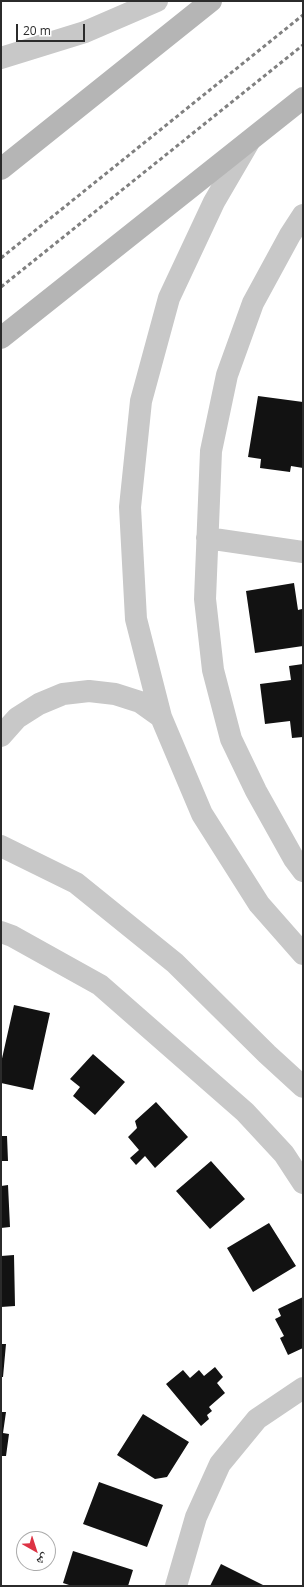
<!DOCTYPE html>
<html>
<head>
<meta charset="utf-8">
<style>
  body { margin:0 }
  #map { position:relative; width:304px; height:1587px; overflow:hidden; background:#fff; font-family:"Open Sans","Noto Naskh Arabic",sans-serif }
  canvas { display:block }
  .frame { position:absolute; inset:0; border:2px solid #2b2b2b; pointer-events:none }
  .north { position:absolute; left:16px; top:1531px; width:40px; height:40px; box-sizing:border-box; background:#fff; border:1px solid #aaa; border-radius:50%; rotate:141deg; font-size:11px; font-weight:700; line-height:16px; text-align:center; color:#2b2b2b }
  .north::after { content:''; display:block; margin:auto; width:14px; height:18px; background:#d34; clip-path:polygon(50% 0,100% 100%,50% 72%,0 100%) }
  .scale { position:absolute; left:16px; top:24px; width:69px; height:18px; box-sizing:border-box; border:2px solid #2b2b2b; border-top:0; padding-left:5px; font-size:12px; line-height:14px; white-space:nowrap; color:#2b2b2b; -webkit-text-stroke:3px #fff; paint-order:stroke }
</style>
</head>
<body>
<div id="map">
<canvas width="304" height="1587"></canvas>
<div class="frame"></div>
<div class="north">ش</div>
<div class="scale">20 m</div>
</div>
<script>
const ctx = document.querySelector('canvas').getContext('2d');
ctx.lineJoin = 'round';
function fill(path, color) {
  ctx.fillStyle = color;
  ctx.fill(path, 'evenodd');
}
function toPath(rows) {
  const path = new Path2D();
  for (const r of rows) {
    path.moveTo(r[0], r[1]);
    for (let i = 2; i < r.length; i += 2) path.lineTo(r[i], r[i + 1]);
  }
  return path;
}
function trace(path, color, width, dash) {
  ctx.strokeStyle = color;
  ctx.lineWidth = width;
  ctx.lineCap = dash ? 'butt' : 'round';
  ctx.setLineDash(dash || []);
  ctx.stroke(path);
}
fill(toPath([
  [258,396,303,402,303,468,291,466,290,472,260,468,261,459,248,457],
  [294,583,298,610,302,609,303,613,303,632,302,632,303,646,255,653,246,591],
  [303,664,303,737,292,738,290,721,265,724,260,684,291,680,289,666],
  [14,1005,50,1013,33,1090,1,1083,1,1063],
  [93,1054,125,1082,95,1115,73,1096,80,1087,70,1079],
  [156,1102,188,1137,155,1168,145,1156,136,1165,130,1158,139,1150,128,1137,137,1128,135,1121],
  [1,1136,7,1136,8,1161,1,1161],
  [211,1161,245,1199,210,1229,176,1191],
  [8,1185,10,1227,1,1228,1,1186],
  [269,1223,296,1266,253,1292,227,1248],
  [14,1255,15,1306,1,1307,1,1256],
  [303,1297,303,1348,288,1355,280,1338,284,1336,275,1319,281,1316,278,1309],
  [1,1344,6,1344,3,1377,1,1377],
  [215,1367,223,1377,217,1383,225,1393,209,1407,212,1411,207,1415,209,1419,201,1426,166,1384,183,1370,190,1378,199,1370,204,1376],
  [1,1412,6,1412,3,1433,9,1434,6,1456,1,1456],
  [143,1414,189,1442,167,1477,155,1479,117,1455],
  [99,1482,163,1505,147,1547,83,1524],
  [73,1551,133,1570,128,1586,72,1586,63,1583],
  [221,1564,265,1586,210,1586]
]), '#121212');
trace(toPath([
  [303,215,290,235,253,303,227,375,211,451,205,599,213,670,231,739,256,791,294,859,303,871],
  [207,538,303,552],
  [1,932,12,936,100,985,245,1112,284,1154,303,1183],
  [176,1586,196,1517,220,1464,257,1419,303,1388]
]), '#c8c8c8', 22);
trace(toPath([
  [1,58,85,32,157,1],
  [249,142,214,202,169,298,141,401,130,507,136,619,161,717,202,814,259,904,303,954],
  [1,736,17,718,39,704,63,694,89,691,115,694,140,702,161,717],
  [1,846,76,883,175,963,267,1054,303,1087]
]), '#c8c8c8', 22);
trace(toPath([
  [1,169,211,1],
  [1,338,303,98]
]), '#b5b5b5', 22);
trace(toPath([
  [1,258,303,15],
  [1,287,303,45]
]), '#808080', 3, [4, 3]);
</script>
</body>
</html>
